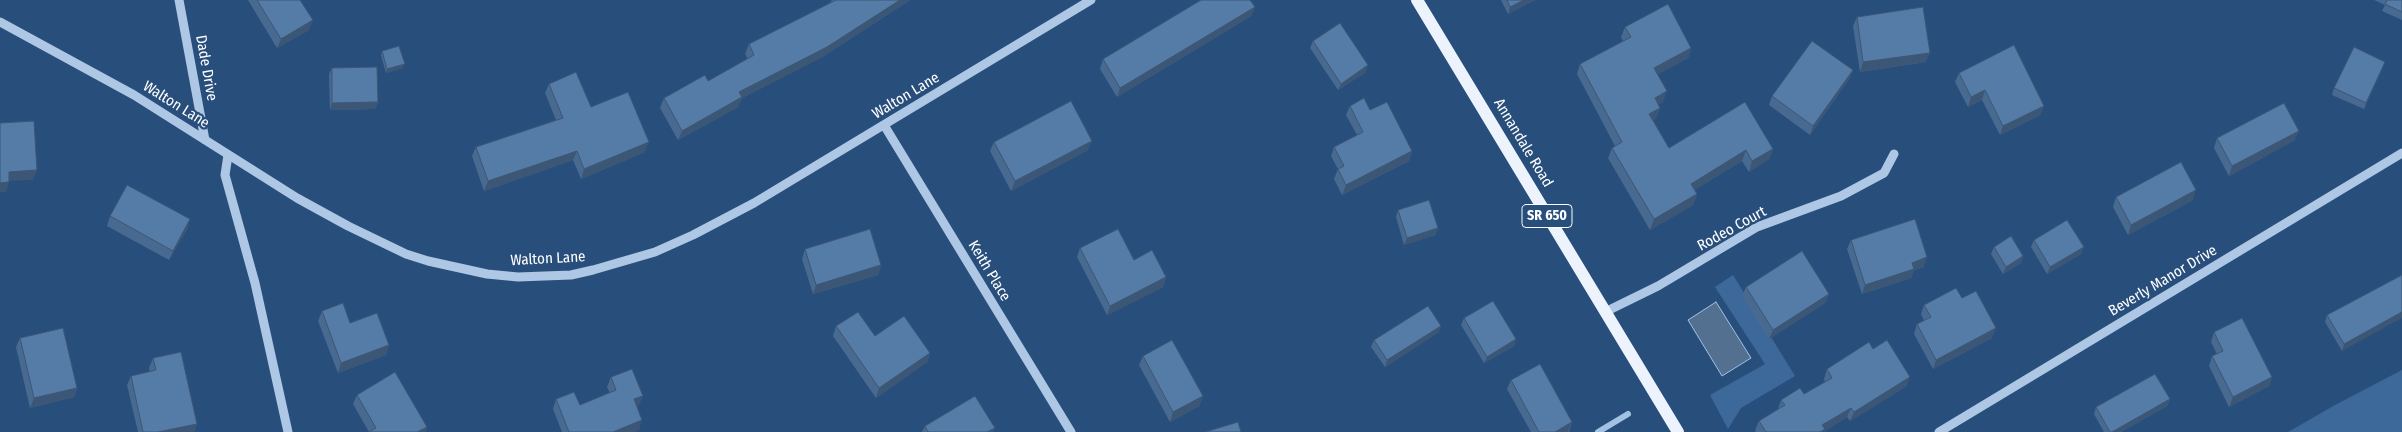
<!DOCTYPE html>
<html>
<head>
<meta charset="utf-8">
<style>
  body { margin:0 }
  canvas { display:block; background:#284e7c }
</style>
</head>
<body>
<canvas width="2402" height="432"></canvas>
<script>
const ctx = document.querySelector('canvas').getContext('2d');
ctx.lineJoin = 'round';
function fill(path, color) {
  ctx.fillStyle = color;
  ctx.fill(path, 'evenodd');
}
function toPath(rows) {
  const path = new Path2D();
  for (const r of rows) {
    path.moveTo(r[0], r[1]);
    for (let i = 2; i < r.length; i += 2) path.lineTo(r[i], r[i + 1]);
  }
  return path;
}
function trace(path, color, width, dash) {
  ctx.strokeStyle = color;
  ctx.lineWidth = width;
  ctx.lineCap = dash ? 'butt' : 'round';
  ctx.setLineDash(dash || []);
  ctx.stroke(path);
}
function label(font, color, halo, rows, align = 'center') {
  ctx.font = font + ' "Fira Sans Condensed",sans-serif';
  ctx.lineWidth = 4.5;
  ctx.setLineDash([]);
  ctx.textBaseline = 'middle';
  ctx.strokeStyle = halo;
  ctx.fillStyle = color;
  for (const [text, x, y, turn = 0] of rows) {
    ctx.save();
    ctx.translate(x, y);
    ctx.rotate((+turn || 0) * Math.PI / 180);
    ctx.textAlign = isNaN(turn) ? turn : align;
    if (halo) ctx.strokeText(text, 0, 0);
    ctx.fillText(text, 0, 0);
    ctx.restore();
  }
}
fill(toPath([
  [1733,275,1795,376,1741,408,1728,429,1710,395,1765,364,1715,287],
  [2402,370,2402,432,2288,432,2335,405]
]), '#3c689a');
const water = toPath([
  [1716,302,1751,358,1722,376,1688,320,1716,302]
]);
fill(water, '#547091');
trace(water, '#a2c2e4', 1);
trace(toPath([
  [1598,432,1628,414]
]), '#a2c2e4', 6);
trace(toPath([
  [179,0,205,140],
  [0,22,134,95,297,198,348,226,406,254,428,261,487,274,518,277,571,275,593,270,655,252,693,235,754,203,1091,0],
  [884,125,1071,432],
  [228,155,225,175,255,283,288,432],
  [1605,312,1658,286,1757,227,1841,196,1884,173,1894,154],
  [1939,432,2402,153]
]), '#adc7e4', 9);
trace(toPath([
  [1417,0,1678,432]
]), '#edf3fc', 12);
fill(toPath([
  [248,0,300,0,309,30,277,48],
  [832,0,910,0,824,56,742,98,738,107,678,140,660,108,664,98,708,81,748,59,745,54,749,44,830,3],
  [1501,0,1535,0,1508,14],
  [2374,0,2402,0,2402,20,2382,11,2385,5],
  [1255,7,1251,16,1117,97,1100,69,1103,59],
  [1857,17,1926,62,1860,72,1853,26],
  [1625,27,1691,48,1688,58,1658,74,1663,102,1658,104,1660,108,1656,118,1653,120,1669,148,1773,149,1769,159,1749,172,1742,161,1694,190,1697,194,1693,205,1650,230,1608,158,1612,148,1615,146,1577,74,1580,64,1623,41,1621,37],
  [1313,41,1366,72,1338,90,1310,48],
  [382,51,403,68,386,73,381,55],
  [332,68,378,102,375,109,330,110,329,74],
  [2382,69,2364,109,2332,95,2334,88],
  [1853,70,1849,79,1810,135,1769,105,1772,96],
  [1959,73,2044,106,2040,115,2000,135,1982,100,1968,107,1955,82],
  [549,84,591,107,645,152,581,179,573,160,484,191,472,156,476,147,556,120,545,93],
  [1350,106,1370,110,1412,151,1409,161,1342,195,1334,179,1338,169,1331,156,1334,147,1357,135,1346,115],
  [2217,138,2295,140,2229,176,2214,148],
  [994,142,1088,150,1011,191,990,151],
  [2116,197,2193,200,2128,235,2113,207],
  [1398,210,1438,228,1435,235,1404,245,1396,217],
  [110,216,190,219,187,229,169,260,107,226],
  [1851,240,1924,267,1914,270,1911,278,1862,294,1847,249],
  [2034,240,2081,254,2047,274,2031,247],
  [1994,247,2023,256,2021,263,2003,274,1991,254],
  [1080,248,1134,260,1166,277,1163,287,1107,315,1077,257],
  [805,249,881,265,878,275,813,294,802,259],
  [2402,275,2342,351,2325,322,2327,315],
  [1746,287,1829,294,1825,303,1769,339,1742,296],
  [1962,298,1992,338,1933,369,1914,334,1917,324,1924,321,1921,314,1924,305],
  [322,311,350,323,389,345,386,355,338,373,318,321],
  [1464,318,1516,339,1514,346,1484,363,1461,325],
  [836,326,875,336,930,353,927,362,876,398,833,336],
  [1439,332,1385,367,1371,347,1374,340],
  [2214,332,2272,377,2269,386,2229,407,2209,366,2212,356,2217,354,2211,342],
  [20,338,77,388,74,397,30,408,16,347],
  [1873,349,1907,386,1850,421,1847,417,1824,432,1756,432,1755,430,1759,421,1778,409,1781,400,1804,394,1825,382,1824,379,1827,369],
  [1143,356,1203,396,1199,406,1170,422,1139,365],
  [153,358,197,424,194,432,138,432,127,385,131,376,150,372,149,368],
  [611,377,639,405,636,406,639,430,633,432,562,432,553,409,556,399,580,405,610,393,607,387],
  [1511,380,1572,422,1569,432,1531,432,1507,389],
  [357,395,427,427,425,432,369,432,353,404],
  [2170,399,2167,406,2121,432,2104,432,2094,414,2096,407],
  [925,426,993,432,922,432]
]), '#496a90');
fill(toPath([
  [900,0,910,0,824,56,742,98,738,107,678,140,682,131,739,92],
  [1524,0,1535,0,1508,14,1510,7],
  [1255,7,1251,16,1117,97,1120,88],
  [313,20,309,30,277,48,281,39],
  [1691,48,1688,58,1651,78,1654,68],
  [1930,53,1926,62,1860,72,1863,62],
  [2385,62,2382,69,2364,109,2366,103],
  [405,64,403,68,386,73,387,69],
  [1368,65,1366,72,1338,90,1341,84],
  [1853,70,1849,79,1810,135,1813,126],
  [1985,90,1982,100,1968,107,1971,97],
  [1667,91,1663,102,1651,108,1655,98],
  [378,102,375,109,330,110,332,103],
  [2044,106,2040,115,2000,135,2003,126],
  [1660,108,1656,118,1645,124,1649,114],
  [2299,131,2295,140,2229,176,2232,166],
  [1092,141,1088,150,1011,191,1015,181],
  [649,142,645,152,581,179,584,169],
  [1773,149,1769,159,1749,172,1752,161],
  [1746,150,1742,161,1687,195,1691,184],
  [577,151,573,160,484,191,488,181],
  [1412,151,1409,161,1342,195,1346,185],
  [37,170,33,180,5,181,9,172],
  [9,182,6,192,0,192,0,183],
  [2196,190,2193,200,2128,235,2131,225],
  [1697,194,1693,205,1650,230,1654,219],
  [190,219,187,229,169,260,173,251],
  [1438,228,1435,235,1404,245,1407,238],
  [2084,247,2081,254,2047,274,2050,267],
  [2023,256,2021,263,2003,274,2006,267],
  [1927,257,1924,267,1914,270,1911,278,1862,294,1865,285,1912,263],
  [881,265,878,275,813,294,816,285],
  [1166,277,1163,287,1107,315,1110,306],
  [1829,294,1825,303,1769,339,1773,330],
  [2402,312,2402,318,2342,351,2344,344],
  [1441,326,1439,332,1385,367,1387,360],
  [1996,328,1992,338,1933,369,1936,360],
  [1516,339,1514,346,1484,363,1487,357],
  [389,345,386,355,338,373,341,363],
  [930,353,927,362,876,398,879,388],
  [1910,377,1907,386,1850,421,1854,412],
  [2272,377,2269,386,2229,407,2233,397],
  [77,388,74,397,30,408,34,398],
  [643,396,639,405,630,409,634,399],
  [1203,396,1199,406,1170,422,1173,412],
  [2170,399,2167,406,2121,432,2112,432],
  [1851,408,1847,417,1824,432,1820,432,1822,425],
  [642,420,639,430,633,432,613,432],
  [1572,422,1568,432,1555,432],
  [197,424,194,432,158,432],
  [427,427,425,432,417,432],
  [995,428,993,432,987,432]
]), '#3c5675');
const building = toPath([
  [257,0,300,0,313,20,281,39,257,0],
  [836,0,900,0,827,47,739,92,742,97,682,131,664,98,705,75,708,81,754,55,749,44,836,0],
  [1201,0,1250,0,1255,7,1120,88,1103,59,1201,0],
  [1507,0,1524,0,1510,7,1507,0],
  [2387,0,2402,0,2402,12,2385,4,2387,0],
  [1668,4,1691,48,1654,68,1667,91,1655,98,1660,108,1649,114,1669,148,1745,102,1773,149,1752,161,1746,150,1691,184,1697,194,1654,219,1612,148,1622,142,1580,64,1631,37,1625,27,1668,4],
  [1923,7,1930,53,1863,62,1857,17,1923,7],
  [1340,23,1368,65,1341,84,1313,41,1340,23],
  [1812,41,1853,70,1813,126,1772,96,1812,41],
  [2014,45,2044,106,2003,126,1985,90,1971,97,1959,73,2014,45],
  [399,46,405,64,387,69,382,51,399,46],
  [2354,47,2385,62,2366,103,2334,88,2354,47],
  [377,67,378,102,332,103,332,68,377,67],
  [576,72,591,107,628,92,649,142,584,169,577,151,488,181,476,147,563,118,549,84,576,72],
  [1364,98,1370,110,1387,102,1412,151,1346,185,1338,169,1344,166,1334,147,1363,132,1350,106,1364,98],
  [1071,101,1092,141,1015,181,994,142,1071,101],
  [2284,103,2299,131,2232,166,2217,138,2284,103],
  [34,121,37,170,9,172,9,182,0,183,0,123,34,121],
  [2181,162,2196,190,2131,225,2116,197,2181,162],
  [127,185,190,219,173,251,110,216,127,185],
  [1429,200,1438,228,1407,238,1398,210,1429,200],
  [1915,219,1927,257,1912,263,1914,269,1865,285,1851,240,1915,219],
  [2067,220,2084,247,2050,267,2034,240,2067,220],
  [870,229,881,265,816,285,805,249,870,229],
  [1118,229,1134,260,1152,250,1166,277,1110,306,1080,248,1118,229],
  [2011,236,2023,256,2006,267,1994,247,2011,236],
  [1802,251,1829,294,1773,330,1746,287,1802,251],
  [2402,275,2402,312,2344,344,2327,315,2402,275],
  [1956,288,1962,298,1976,291,1996,328,1936,360,1917,324,1931,317,1924,305,1956,288],
  [1493,301,1516,339,1487,357,1464,318,1493,301],
  [343,303,350,323,377,313,389,345,341,363,322,311,343,303],
  [1428,306,1441,326,1387,360,1374,340,1428,306],
  [858,312,875,336,904,316,930,353,879,388,836,326,858,312],
  [2242,318,2272,377,2233,397,2212,356,2223,351,2214,332,2242,318],
  [63,328,77,388,34,398,20,338,63,328],
  [1172,340,1203,396,1173,412,1143,356,1172,340],
  [1887,340,1910,377,1854,412,1851,408,1822,425,1825,429,1820,432,1766,432,1759,421,1785,405,1781,400,1800,388,1804,394,1832,378,1827,369,1869,342,1873,349,1887,340],
  [181,352,197,424,158,432,143,432,131,376,156,370,153,358,181,352],
  [1540,364,1572,422,1555,432,1539,432,1511,380,1540,364],
  [632,369,643,396,634,399,642,420,613,432,569,432,556,399,574,392,580,405,616,390,611,377,632,369],
  [395,372,427,427,417,432,369,432,376,428,357,395,395,372],
  [2155,374,2170,399,2112,432,2110,432,2096,407,2155,374],
  [975,396,995,428,987,432,928,432,925,426,975,396],
  [1238,422,1241,432,1205,432,1238,422]
]);
fill(building, '#557ba7');
trace(building, '#3c5675', 1);
for (const [x, y, w] of [
  [1547,216,50]
]) {
  const box = new Path2D();
  box.roundRect(x - w / 2, y - 11.5, w, 23, 4);
  ctx.fillStyle = '#284e7c';
  ctx.fill(box);
  trace(box, '#fff', 1);
}
label('bold 14px', '#fff', null, [
  ["SR 650",1547,216]
]);
label('15px', '#fff', '#284e7c', [
  ["Dade Drive",206,68,80],
  ["Walton Lane",906,96,-31],
  ["Walton Lane",176,105,32],
  ["Annandale Road",1523,143,59],
  ["Rodeo Court",1732,229,-29],
  ["Walton Lane",548,259,-3],
  ["Keith Place",989,271,59],
  ["Beverly Manor Drive",2163,281,-31]
]);
</script>
</body>
</html>
